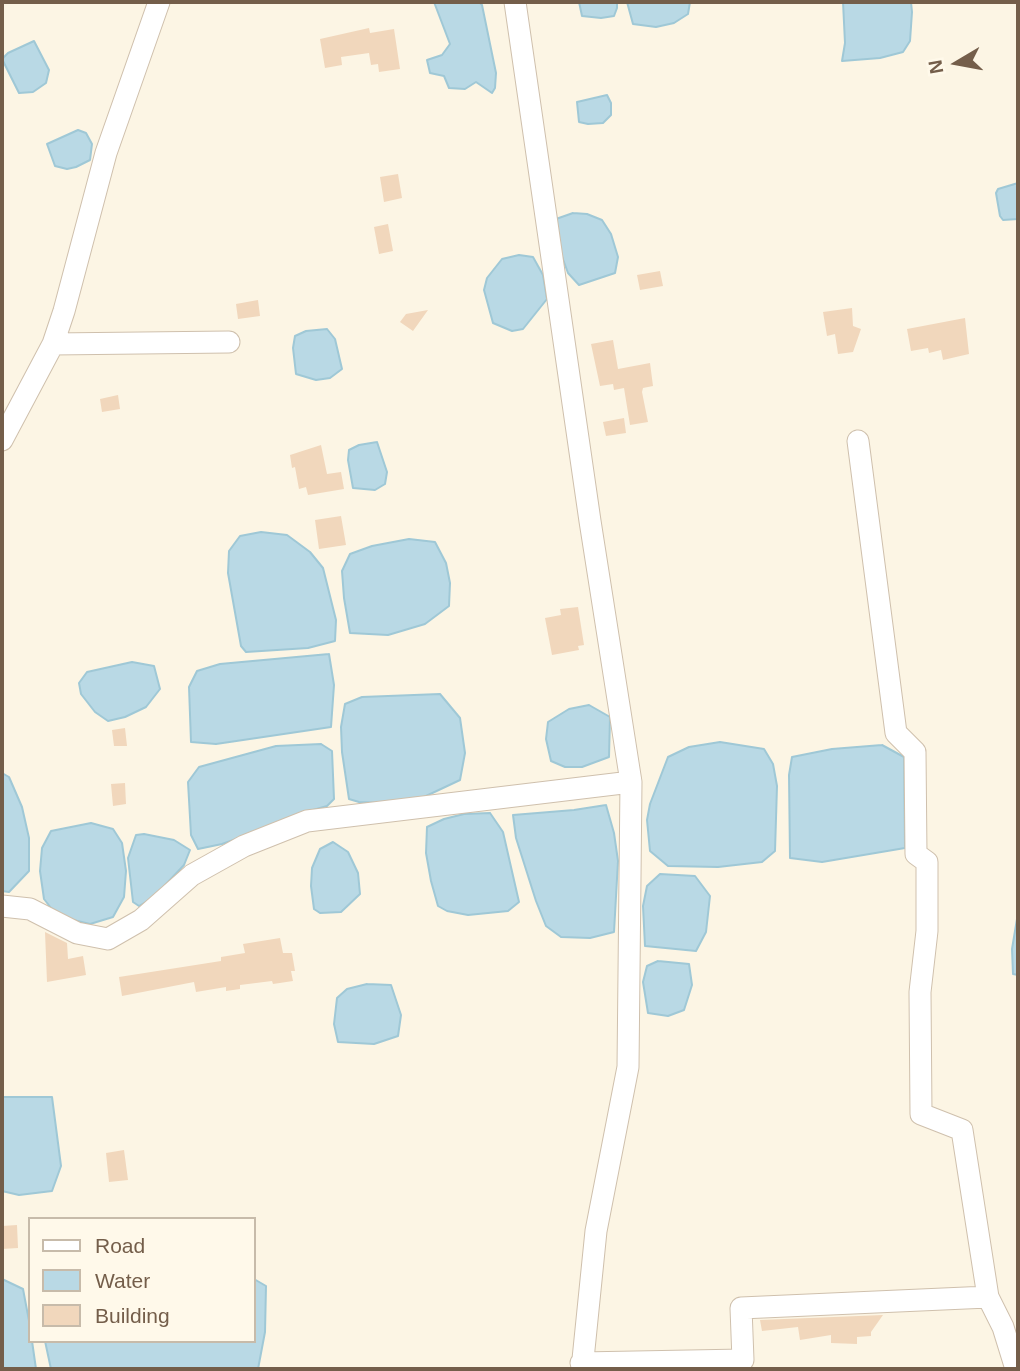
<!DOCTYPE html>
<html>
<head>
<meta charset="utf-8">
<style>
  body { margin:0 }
  #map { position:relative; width:1020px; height:1371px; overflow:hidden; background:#fcf5e4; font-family:Helvetica,sans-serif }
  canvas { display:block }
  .frame { position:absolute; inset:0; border:4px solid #745e4a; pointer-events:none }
  .legend { position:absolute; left:28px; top:1217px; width:228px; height:126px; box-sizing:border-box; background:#fff9ea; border:2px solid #c7bbaa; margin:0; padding:9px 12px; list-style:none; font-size:21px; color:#745e4a }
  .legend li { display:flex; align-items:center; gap:14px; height:35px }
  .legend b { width:35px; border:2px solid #c7bbaa }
  .north { position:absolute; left:922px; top:28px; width:70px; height:70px; -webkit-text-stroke:5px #fff9ea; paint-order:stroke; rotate:260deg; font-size:19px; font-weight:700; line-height:28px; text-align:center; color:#745e4a }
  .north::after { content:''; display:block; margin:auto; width:24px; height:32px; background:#745e4a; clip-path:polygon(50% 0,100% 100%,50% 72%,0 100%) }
</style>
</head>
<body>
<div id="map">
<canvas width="1020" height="1371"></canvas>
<div class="frame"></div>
<ul class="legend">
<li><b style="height:9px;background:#fff"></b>Road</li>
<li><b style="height:19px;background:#b9d9e5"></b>Water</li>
<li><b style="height:19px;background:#f1d7bc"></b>Building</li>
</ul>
<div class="north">N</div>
</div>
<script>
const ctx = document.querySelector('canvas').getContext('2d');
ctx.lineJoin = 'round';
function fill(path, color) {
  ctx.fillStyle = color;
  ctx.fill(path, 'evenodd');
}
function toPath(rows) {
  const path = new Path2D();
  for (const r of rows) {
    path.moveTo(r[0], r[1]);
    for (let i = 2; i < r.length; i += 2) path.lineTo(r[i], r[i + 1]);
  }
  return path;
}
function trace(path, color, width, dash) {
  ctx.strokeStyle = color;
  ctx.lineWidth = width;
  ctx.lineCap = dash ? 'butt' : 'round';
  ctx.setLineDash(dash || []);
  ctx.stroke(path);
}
const water = toPath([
  [434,2,479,2,482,5,496,73,495,88,492,93,476,82,465,89,449,88,444,76,430,73,427,60,442,55,450,44,434,2],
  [579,2,617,2,617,8,614,16,601,18,582,16,579,2],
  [627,2,690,2,688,14,674,23,656,27,633,24,627,2],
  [843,2,911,2,912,12,910,41,903,52,880,58,842,61,845,43,843,2],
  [34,41,49,70,46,83,33,92,19,93,2,59,8,53,34,41],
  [607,95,611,103,611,115,603,123,588,124,579,122,577,102,607,95],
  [78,130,86,133,92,144,90,160,76,167,67,169,55,166,47,144,78,130],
  [1018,183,1018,219,1003,220,1000,216,996,193,998,189,1018,183],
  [573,213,587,214,602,220,611,234,618,257,615,273,579,285,568,273,553,232,556,219,573,213],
  [519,255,533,257,543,275,547,299,523,329,512,331,493,323,484,290,487,278,502,259,519,255],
  [327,329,335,339,342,369,330,378,316,380,296,374,293,348,295,336,306,331,327,329],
  [377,442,387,472,385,484,375,490,353,488,348,460,349,450,359,445,377,442],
  [261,532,287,535,310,552,323,568,336,620,335,641,308,648,246,652,241,646,228,573,229,551,240,536,261,532],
  [409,539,435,542,446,563,450,583,449,606,425,624,388,635,350,633,344,598,342,571,350,554,372,546,409,539],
  [329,654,334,685,331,727,216,744,191,742,189,687,197,671,220,664,329,654],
  [132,662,154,666,160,689,146,707,125,717,108,721,95,712,81,694,79,683,87,672,132,662],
  [440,694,460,718,465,753,460,780,409,804,359,802,349,799,342,752,341,727,345,704,362,697,440,694],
  [589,705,610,717,609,757,582,767,565,767,551,761,546,739,548,722,569,709,589,705],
  [720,742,764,749,773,764,777,786,775,851,762,862,718,867,668,866,650,851,647,820,650,804,668,757,689,747,720,742],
  [321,744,332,751,334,799,327,806,292,816,259,831,222,844,198,849,191,835,188,782,199,767,276,746,321,744],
  [882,745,904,757,905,848,822,862,790,858,789,775,792,757,832,749,882,745],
  [2,773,9,777,22,807,29,838,29,871,9,892,2,891,2,773],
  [606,805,614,833,618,861,614,932,590,938,561,937,546,926,536,901,516,838,513,815,574,810,606,805],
  [490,813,503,832,519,902,508,911,468,915,447,911,438,906,431,881,426,853,427,827,444,819,464,814,490,813],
  [91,823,113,829,122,843,126,871,124,897,113,917,90,924,69,919,51,908,44,899,40,871,42,848,51,831,91,823],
  [144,834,174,840,190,850,184,865,153,898,139,906,133,902,128,858,136,835,144,834],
  [333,842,348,852,358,873,360,894,341,912,320,913,314,909,311,886,312,868,320,849,333,842],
  [660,874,695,876,710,896,706,932,696,951,645,946,643,906,647,886,660,874],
  [1018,913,1018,975,1013,974,1012,949,1018,913],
  [658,961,689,964,692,985,684,1010,668,1016,648,1013,643,982,647,966,658,961],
  [367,984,391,985,401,1015,398,1036,374,1044,338,1042,334,1024,337,998,347,989,367,984],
  [2,1097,52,1097,61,1166,52,1191,19,1195,2,1191,2,1097],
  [2,1279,23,1289,30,1326,30,1341,32,1341,36,1369,2,1369,2,1279],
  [254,1279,266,1286,265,1332,258,1369,51,1369,45,1341,254,1341,254,1279]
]);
fill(water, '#b9d9e5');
trace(water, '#9fc8d6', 2);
fill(toPath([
  [369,28,370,33,394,29,400,69,379,72,378,64,371,65,369,53,341,57,342,65,325,68,320,39],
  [398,174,402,198,384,202,380,177],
  [388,224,393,251,379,254,374,227],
  [660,271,663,286,640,290,637,275],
  [258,300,260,316,238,319,236,304],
  [852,308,853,326,861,329,853,352,838,354,835,334,827,336,823,312],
  [428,310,413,331,400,322,406,314],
  [965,318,969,354,943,360,941,350,929,353,928,348,911,351,907,329],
  [613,340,618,369,650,363,653,386,643,388,642,392,648,422,630,425,624,388,614,390,613,384,600,386,591,344],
  [118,395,120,409,102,412,100,399],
  [624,418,626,433,606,436,603,422],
  [321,445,327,474,341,472,344,489,308,495,306,487,299,489,295,467,292,468,290,455],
  [341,516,346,545,319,549,315,520],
  [578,607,584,645,578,646,579,650,552,655,545,618,561,615,560,609],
  [125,728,127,746,114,746,112,730],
  [125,783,126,804,113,806,111,784],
  [45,932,67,943,68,959,83,956,86,975,47,982],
  [280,938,283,953,292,953,295,971,291,971,293,981,273,984,272,981,240,985,240,989,226,991,226,987,196,992,194,982,122,996,119,977,221,961,221,957,245,953,243,944],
  [124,1150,128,1180,109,1182,106,1153],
  [17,1225,18,1248,2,1249,2,1226],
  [883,1315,871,1332,871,1336,857,1337,857,1344,831,1343,831,1335,800,1340,798,1327,762,1331,760,1320]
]), '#f1d7bc');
const street = toPath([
  [159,2,106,153,64,311,53,344,229,342],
  [515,2,590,521,631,782,628,1067,596,1231,582,1369],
  [2,440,53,344],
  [858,441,896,733,915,752,916,854,927,862,927,931,920,992,921,1114,962,1130,988,1297],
  [2,906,30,909,77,933,108,939,141,920,192,875,244,846,307,821,631,782],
  [581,1363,743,1360,741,1308,988,1297,1003,1327,1016,1369]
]);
trace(street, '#cfc0ad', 23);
trace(street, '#fff', 21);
</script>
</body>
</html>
